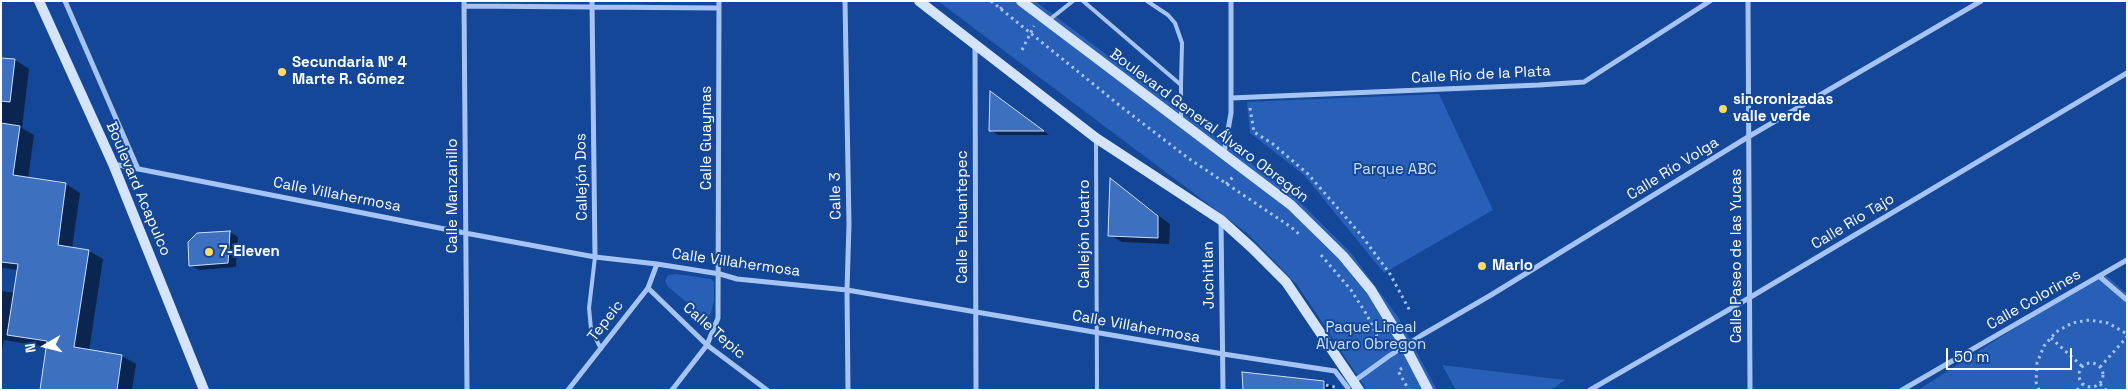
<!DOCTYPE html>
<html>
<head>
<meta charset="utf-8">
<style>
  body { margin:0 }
  #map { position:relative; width:2128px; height:391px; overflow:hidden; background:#144797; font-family:"Space Grotesk",sans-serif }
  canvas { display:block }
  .frame { position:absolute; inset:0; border:2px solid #fff; pointer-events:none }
  .north { position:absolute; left:20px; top:321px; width:50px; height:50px; -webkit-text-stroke:4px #144797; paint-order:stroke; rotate:262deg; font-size:14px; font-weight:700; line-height:20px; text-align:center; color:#fff }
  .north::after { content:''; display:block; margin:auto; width:18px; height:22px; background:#fff; clip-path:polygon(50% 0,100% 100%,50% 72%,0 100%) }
  .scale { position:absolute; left:1946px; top:348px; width:126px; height:22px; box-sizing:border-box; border:2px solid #fff; border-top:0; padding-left:6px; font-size:15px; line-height:18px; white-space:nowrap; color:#fff; -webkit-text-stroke:4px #144797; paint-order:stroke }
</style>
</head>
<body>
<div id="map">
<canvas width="2128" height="391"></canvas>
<div class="frame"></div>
<div class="north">N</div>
<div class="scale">50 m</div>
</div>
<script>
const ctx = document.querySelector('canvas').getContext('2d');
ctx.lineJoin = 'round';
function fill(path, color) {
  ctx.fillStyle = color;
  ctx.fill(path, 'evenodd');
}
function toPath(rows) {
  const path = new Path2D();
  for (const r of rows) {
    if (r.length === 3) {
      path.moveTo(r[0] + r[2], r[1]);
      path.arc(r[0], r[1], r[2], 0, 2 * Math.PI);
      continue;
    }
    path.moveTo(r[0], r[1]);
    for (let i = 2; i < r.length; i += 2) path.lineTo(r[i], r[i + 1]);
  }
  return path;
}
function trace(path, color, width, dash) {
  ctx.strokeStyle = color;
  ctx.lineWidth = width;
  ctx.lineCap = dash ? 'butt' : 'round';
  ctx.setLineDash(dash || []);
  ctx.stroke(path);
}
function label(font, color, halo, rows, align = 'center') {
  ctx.font = font + ' "Space Grotesk",sans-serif';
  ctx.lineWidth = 4;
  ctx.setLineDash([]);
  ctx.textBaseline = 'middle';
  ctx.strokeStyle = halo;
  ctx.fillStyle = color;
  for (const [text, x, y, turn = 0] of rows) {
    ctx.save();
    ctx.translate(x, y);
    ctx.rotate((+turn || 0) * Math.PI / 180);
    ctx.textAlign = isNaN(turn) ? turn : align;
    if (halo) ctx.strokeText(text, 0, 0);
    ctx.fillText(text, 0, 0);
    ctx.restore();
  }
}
fill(toPath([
  [938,1,1035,1,1292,194,1351,253,1398,317,1437,390,1367,390,1298,286,1248,234],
  [1439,94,1493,210,1384,273,1304,175,1250,133,1247,102],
  [2102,272,2127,294,2127,390,1918,390],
  [676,274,711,279,714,282,714,301,710,316,706,318,668,287,665,281,668,275],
  [1442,365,1565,380,1551,390,1456,390]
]), '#2760b6');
fill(toPath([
  [1,59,15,60,29,69,22,128,34,135,28,179,66,184,80,193,72,249,89,251,103,259,89,351,122,356,136,364,132,390,41,390,47,347,4,340,1,356,1,291,15,293,18,270,1,268],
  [998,98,1049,135,998,135,990,130],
  [1111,180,1170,224,1169,244,1122,242,1110,235],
  [230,232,238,237,236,267,199,270,190,265,198,234],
  [1244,373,1325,382,1334,387,1331,390,1244,390]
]), '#0007');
const building = toPath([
  [1,58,15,59,10,102,1,101,1,58],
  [990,91,1044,131,989,131,990,91],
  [1,123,20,126,13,175,66,183,58,245,89,250,74,347,122,355,117,390,40,390,47,341,7,335,18,264,1,262,1,123],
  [1110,178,1158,216,1158,238,1108,236,1110,178],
  [230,231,228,263,189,266,188,242,197,233,230,231],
  [1242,372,1324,381,1324,390,1243,390,1242,372]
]);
fill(building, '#3d70bf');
trace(building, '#cde0fd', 1);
trace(toPath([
  [991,1,1124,109,1188,158,1291,227,1300,235],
  [1000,9,1005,5],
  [1022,50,1034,26],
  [1250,108,1254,132,1273,144,1308,174,1362,236,1390,274,1410,311],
  [1226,184,1234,176],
  [1321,255,1351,290,1367,315,1377,336],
  [2051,338,2083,367],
  [2091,375,12],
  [2100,367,2127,337],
  [1402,368,1398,371,1409,390],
  [2100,384,2106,390],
  [1326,385,1335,387],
  [2039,390,2036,382,2037,363,2044,346,2056,332,2072,323,2089,320,2108,323,2127,334],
  [2077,390,2083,384]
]), '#a5c4f3', 3, [2.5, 4]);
trace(toPath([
  [1083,1,1181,85,1181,119],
  [1147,1,1168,15,1175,23,1182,43,1181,85],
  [1049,20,1073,1],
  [1096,140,1097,390],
  [595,257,589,308,591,329,601,349]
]), '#a5c4f3', 4);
trace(toPath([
  [65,1,138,169],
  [464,1,467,390],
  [592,1,595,257],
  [845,1,849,224,847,290,848,390],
  [1748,1,1750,390],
  [464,6,719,8],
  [975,45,976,390],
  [1231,98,1539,85,1584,82,1710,1],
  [1224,153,1231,113,1231,1],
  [113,164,465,233,595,257,657,264,720,274,737,279,847,290,1223,354,1335,371,1348,388],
  [1221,220,1223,390],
  [2100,277,2127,300],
  [648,288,707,345,767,390],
  [1353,382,1389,356,1422,335,1491,295,1748,137,1981,1],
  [568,390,648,288,657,264],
  [672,390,707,345,718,318,719,1],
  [1590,390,1749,298,2127,73],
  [1902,390,2127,260]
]), '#a5c4f3', 5);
trace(toPath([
  [39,1,113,164,204,390],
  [919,1,1096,138,1221,220,1252,248,1286,282,1359,390],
  [1021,1,1291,205,1343,256,1371,290,1405,346,1428,390]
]), '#d4e4fc', 10);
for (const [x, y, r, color] of [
  [282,72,5,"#ffda67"],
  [1723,109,5,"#ffda67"],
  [209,252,5,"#ffda67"],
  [1482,266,5,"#ffda67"]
]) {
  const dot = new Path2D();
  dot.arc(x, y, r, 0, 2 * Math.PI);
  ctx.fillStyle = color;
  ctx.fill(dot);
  trace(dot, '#144797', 2);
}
label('bold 15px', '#fff', '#144797', [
  ["Secundaria N° 4",292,63],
  ["Marte R. Gómez",292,80],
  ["sincronizadas",1733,100],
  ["valle verde",1733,117],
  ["7-Eleven",219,252],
  ["Marlo",1492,266]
], 'left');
label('15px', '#fff', '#144797', [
  ["Calle Río de la Plata",1481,75,-3],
  ["Boulevard General Álvaro Obregón",1209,126,37],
  ["Calle Guaymas",707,138,-90],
  ["Calle Río Volga",1673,169,-32],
  ["Callejón Dos",582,177,-91],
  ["Boulevard Acapulco",138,189,67],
  ["Calle Villahermosa",337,195,11],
  ["Calle Manzanillo",453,196,-90],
  ["Calle 3",836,196,-91],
  ["Calle Tehuantepec",963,217,-90],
  ["Calle Río Tajo",1853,222,-31],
  ["Callejón Cuatro",1085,234,-90],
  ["Calle Paseo de las Yucas",1737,256,-90],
  ["Calle Villahermosa",736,263,8],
  ["Juchitlan",1209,275,-91],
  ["Calle Colorines",2034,300,-30],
  ["Tepeic",606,321,-52],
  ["Calle Villahermosa",1136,327,10],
  ["Calle Tepic",714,331,41]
]);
label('15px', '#cde0fd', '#144797', [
  ["Parque ABC",1395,170],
  ["Paque Lineal",1371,328],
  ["Alvaro Obregon",1371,345]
]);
</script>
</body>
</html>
